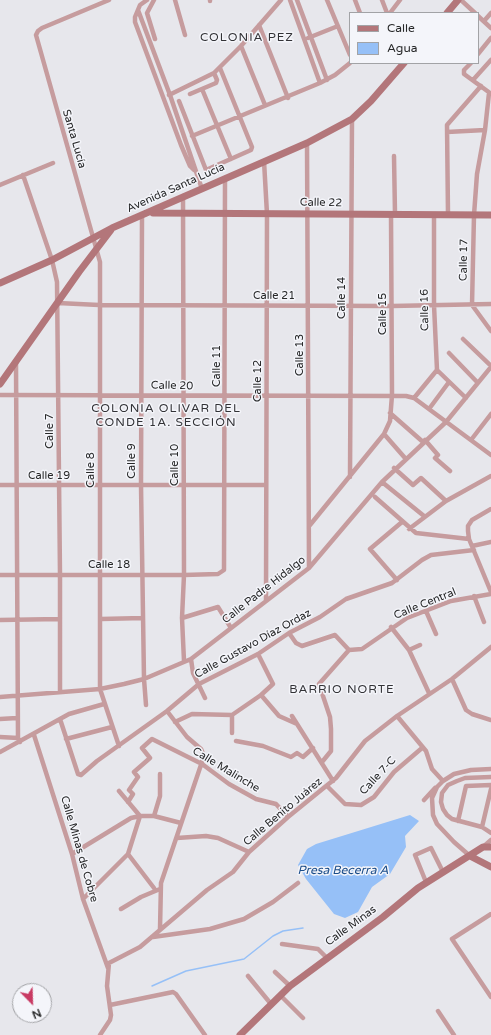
<!DOCTYPE html>
<html>
<head>
<meta charset="utf-8">
<style>
  body { margin:0 }
  #map { position:relative; width:491px; height:1035px; overflow:hidden; background:#e7e7ec; font-family:"Varela Round",sans-serif }
  canvas { display:block }
  .legend { position:absolute; left:349px; top:12px; width:130px; height:52px; box-sizing:border-box; background:#f4f5fa; border:1px solid #a2a3a6; margin:0; padding:5px 7px; list-style:none; font-size:12px; color:#272829 }
  .legend li { display:flex; align-items:center; gap:8px; height:20px }
  .legend b { width:20px; border:1px solid #a2a3a6 }
  .north { position:absolute; left:12px; top:983px; width:40px; height:40px; box-sizing:border-box; background:#f4f5fa; border:1px solid #a2a3a6; border-radius:50%; rotate:157deg; font-size:11px; font-weight:700; line-height:16px; text-align:center; color:#272829 }
  .north::after { content:''; display:block; margin:auto; width:14px; height:18px; background:#c83a63; clip-path:polygon(50% 0,100% 100%,50% 72%,0 100%) }
</style>
</head>
<body>
<div id="map">
<canvas width="491" height="1035"></canvas>
<ul class="legend">
<li><b style="height:5px;background:#b3767a"></b>Calle</li>
<li><b style="height:11px;background:#96c0f7"></b>Agua</li>
</ul>
<div class="north">N</div>
</div>
<script>
const ctx = document.querySelector('canvas').getContext('2d');
ctx.lineJoin = 'round';
function fill(path, color) {
  ctx.fillStyle = color;
  ctx.fill(path, 'evenodd');
}
function toPath(rows) {
  const path = new Path2D();
  for (const r of rows) {
    path.moveTo(r[0], r[1]);
    for (let i = 2; i < r.length; i += 2) path.lineTo(r[i], r[i + 1]);
  }
  return path;
}
function trace(path, color, width, dash) {
  ctx.strokeStyle = color;
  ctx.lineWidth = width;
  ctx.lineCap = dash ? 'butt' : 'round';
  ctx.setLineDash(dash || []);
  ctx.stroke(path);
}
function label(font, color, halo, rows, align = 'center') {
  ctx.font = font + ' "Varela Round",sans-serif';
  ctx.lineWidth = 3;
  ctx.setLineDash([]);
  ctx.textBaseline = 'middle';
  ctx.strokeStyle = halo;
  ctx.fillStyle = color;
  for (const [text, x, y, turn = 0] of rows) {
    ctx.save();
    ctx.translate(x, y);
    ctx.rotate((+turn || 0) * Math.PI / 180);
    ctx.textAlign = isNaN(turn) ? turn : align;
    if (halo) ctx.strokeText(text, 0, 0);
    ctx.fillText(text, 0, 0);
    ctx.restore();
  }
}
fill(toPath([
  [410,815,419,821,405,836,406,847,390,874,372,887,358,912,345,918,334,914,306,879,298,865,307,849,316,844]
]), '#96c0f7');
trace(toPath([
  [152,986,186,971,244,959,273,936,283,931,303,928]
]), '#96c0f7', 1.5);
trace(toPath([
  [109,0,42,28,38,31,36,35,100,262,100,689,119,746],
  [147,0,140,5,135,17,135,22,181,145,190,166,194,170],
  [154,0,147,13,155,39],
  [175,0,185,35],
  [210,0,210,1],
  [290,0,320,83],
  [297,0,327,80],
  [327,0,350,55],
  [355,0,360,13],
  [382,0,387,13],
  [461,0,475,13],
  [138,10,170,95,202,189],
  [390,13,400,0],
  [478,16,491,28],
  [484,21,491,13],
  [259,25,288,98],
  [308,38,338,26],
  [241,46,265,105],
  [478,54,491,38],
  [471,63,464,70,464,74,490,93],
  [473,80,491,60],
  [202,89,231,159],
  [489,93,485,130,477,174,474,215,472,305,491,331],
  [190,94,216,83,217,80,214,73],
  [169,95,214,73,241,46,281,0],
  [179,101,206,170,251,150,252,147,220,68],
  [447,132,485,130],
  [192,136,320,83,335,75,350,63],
  [307,143,309,568],
  [394,156,395,214],
  [264,161,267,214,266,600],
  [23,175,52,260,57,282,60,575,60,692],
  [0,185,53,163],
  [183,196,184,575,182,618,184,661],
  [448,215,447,125,481,86],
  [142,216,141,485,144,679,146,705],
  [58,303,99,305,392,306,491,304],
  [463,339,491,366],
  [449,353,478,383],
  [16,363,18,738,20,742],
  [437,370,466,398],
  [0,395,406,396,414,398,491,455],
  [414,398,437,370,434,305,434,215],
  [429,409,449,382],
  [390,413,423,442],
  [384,434,405,458],
  [425,440,438,455,435,458,450,471],
  [471,440,491,414],
  [394,468,413,485,421,478,446,501],
  [350,477,352,119],
  [382,482,424,516],
  [0,485,265,485],
  [375,497,416,533,469,539],
  [491,509,472,520,468,526,468,531,469,539,491,592],
  [310,525,384,434,390,421,392,395,391,214],
  [409,529,446,501,491,476],
  [472,546,491,542],
  [0,575,184,575,218,574,224,570,225,178],
  [397,580,370,549,402,522],
  [474,596,484,622],
  [426,611,436,634],
  [182,618,218,607,231,628],
  [101,619,143,618],
  [0,620,60,619],
  [391,627,409,650,429,693],
  [289,633,296,643,302,646,335,635,349,650],
  [349,650,362,649,407,618,451,601,491,594],
  [409,650,420,645],
  [258,654,273,684,261,695,279,716,297,724],
  [191,659,193,673,205,698],
  [452,679,466,710,472,714,491,720],
  [0,697,100,689,124,684,144,679,191,659,309,568,382,482,446,422,491,367],
  [232,715,232,733],
  [292,716,333,781],
  [397,716,426,751,432,769,443,781],
  [0,719,17,718],
  [60,719,78,774,81,775,97,761,167,711,199,684,258,654,289,633,320,617,346,599,392,583,422,560,431,555,474,550],
  [175,722,192,714,232,715,261,695],
  [34,735,72,854,83,899,108,968],
  [0,737,18,738],
  [66,739,112,727],
  [236,741,263,746,291,757,297,753,303,757,313,748],
  [0,752,69,714,104,704],
  [322,762,331,751,331,729,330,717,319,684,349,650],
  [491,777,465,778,457,781,448,785,442,793,441,802,443,809,447,815,452,819,482,827,491,833],
  [327,786,345,804,361,805,374,797,394,772,422,748],
  [424,800,435,788],
  [128,802,133,794,129,790,138,777,134,772,150,758,142,748,152,739,202,764,229,784,256,799,276,804,288,817],
  [154,816,160,796,160,774],
  [458,821,466,786,491,785],
  [482,827,491,789],
  [177,838,206,836,218,838,249,852],
  [483,847,491,840],
  [72,854,131,818,140,816,154,816,181,823],
  [128,854,154,888],
  [470,856,454,842,437,824,433,815,432,798,437,787,443,781,454,774,471,770,491,769],
  [426,882,415,855,431,848,443,872],
  [83,899,128,854,140,816,119,791],
  [121,909,141,897,160,889],
  [491,914,452,939,491,997],
  [160,929,161,883,204,756,201,749,187,737,167,711],
  [153,937,210,929,244,919,273,902,298,883],
  [282,944,318,949,327,958],
  [275,972,290,986],
  [248,976,271,1004],
  [280,995,303,1018],
  [110,1005,173,992,176,994,205,1035],
  [438,1011,454,1035],
  [100,1035,110,1020,111,1015,107,986,109,963,140,947,207,890,233,872,249,852,288,817,336,778,365,741,397,716,452,679,491,647]
]), '#c69c9e', 4.5);
trace(toPath([
  [447,13,458,0],
  [153,213,491,215],
  [0,283,52,260,112,228,307,143,352,119,371,101,404,63],
  [0,384,79,272,111,230],
  [470,856,491,867],
  [240,1035,290,986,383,917,418,888,483,847,491,847]
]), '#b3767a', 7);
label('11px', '#272829', '#f4f5fa', [
  ["Santa Lucía",74,139,74],
  ["Avenida Santa Lucía",176,188,-24],
  ["Calle 22",321,203,1],
  ["Calle 17",464,260,-89],
  ["Calle 21",274,296],
  ["Calle 14",342,298,-90],
  ["Calle 16",425,310,-91],
  ["Calle 15",383,314,-90],
  ["Calle 13",300,355,-90],
  ["Calle 11",217,366,-90],
  ["Calle 12",258,381,-90],
  ["Calle 20",172,386,1],
  ["Calle 7",50,431,-90],
  ["Calle 9",132,461,-90],
  ["Calle 10",175,465,-90],
  ["Calle 8",91,470,-90],
  ["Calle 19",49,476],
  ["Calle 18",109,565],
  ["Calle Padre Hidalgo",264,590,-38],
  ["Calle Central",425,604,-22],
  ["Calle Gustavo Díaz Ordaz",253,644,-29],
  ["Calle Malinche",226,770,31],
  ["Calle 7-C",378,776,-47],
  ["Calle Benito Juárez",283,812,-40],
  ["Calle Minas de Cobre",79,849,74],
  ["Calle Minas",351,926,-36]
]);
ctx.letterSpacing = '1px';
label('12px', '#323236', '#f4f5fa', [
  ["COLONIA PEZ",247,38],
  ["COLONIA OLIVAR DEL",166,409],
  ["CONDE 1A. SECCIÓN",166,423],
  ["BARRIO NORTE",342,690]
]);
ctx.letterSpacing = '0px';
label('italic 12px', '#194c89', '#f4f5fa', [
  ["Presa Becerra A",343,871]
]);
</script>
</body>
</html>
